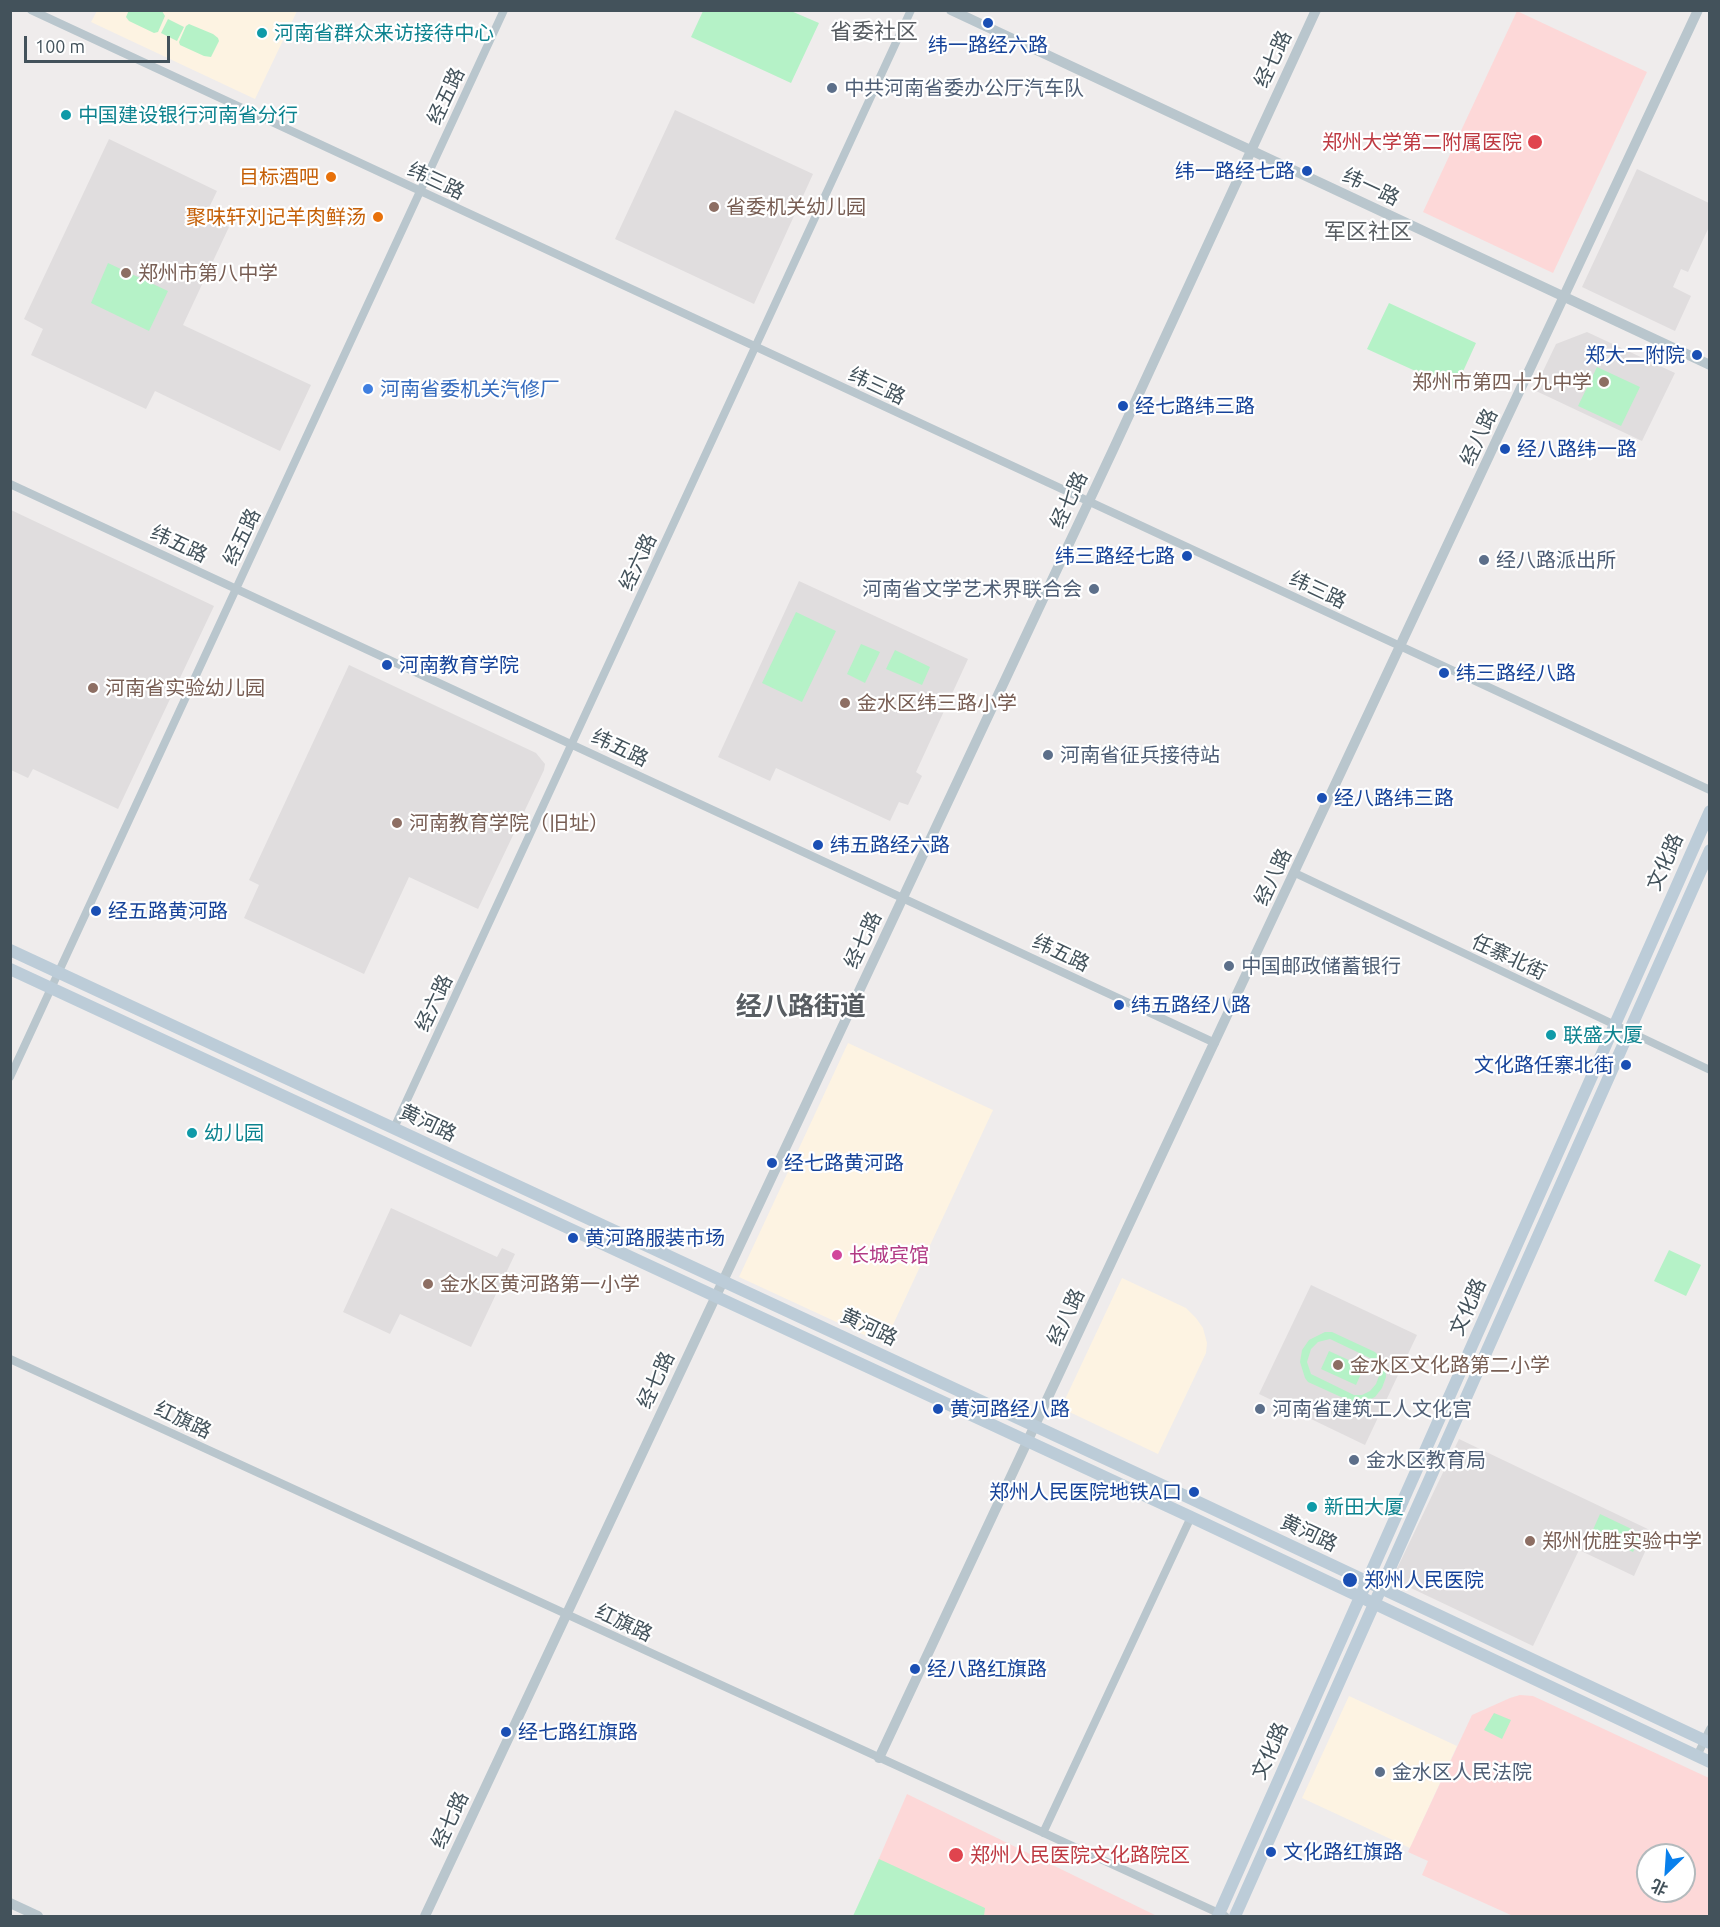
<!DOCTYPE html>
<html>
<head>
<meta charset="utf-8">
<style>
  body { margin:0 }
  #map { position:relative; width:1720px; height:1927px; overflow:hidden; background:#efecec; font-family:Ubuntu,"Noto Sans SC",sans-serif }
  canvas { display:block }
  .frame { position:absolute; inset:0; border:12px solid #43525b; pointer-events:none }
  .north { position:absolute; left:1636px; top:1843px; width:60px; height:60px; box-sizing:border-box; background:#fff; border:2px solid #b4babd; border-radius:50%; rotate:205deg; font-size:16px; font-weight:700; line-height:24px; text-align:center; color:#43525b }
  .north::after { content:''; display:block; margin:auto; width:21px; height:27px; background:#0980ec; clip-path:polygon(50% 0,100% 100%,50% 72%,0 100%) }
  .scale { position:absolute; left:24px; top:36px; width:146px; height:27px; box-sizing:border-box; border:3px solid #43525b; border-top:0; padding-left:8px; font-size:18px; line-height:21px; white-space:nowrap; color:#43525b; -webkit-text-stroke:4px #fff; paint-order:stroke }
</style>
</head>
<body>
<div id="map">
<canvas width="1720" height="1927"></canvas>
<div class="frame"></div>
<div class="north">北</div>
<div class="scale">100 m</div>
</div>
<script>
const ctx = document.querySelector('canvas').getContext('2d');
ctx.lineJoin = 'round';
function fill(path, color) {
  ctx.fillStyle = color;
  ctx.fill(path, 'evenodd');
}
function toPath(rows) {
  const path = new Path2D();
  for (const r of rows) {
    path.moveTo(r[0], r[1]);
    for (let i = 2; i < r.length; i += 2) path.lineTo(r[i], r[i + 1]);
  }
  return path;
}
function trace(path, color, width, dash) {
  ctx.strokeStyle = color;
  ctx.lineWidth = width;
  ctx.lineCap = dash ? 'butt' : 'round';
  ctx.setLineDash(dash || []);
  ctx.stroke(path);
}
function label(font, color, halo, rows, align = 'center') {
  ctx.font = font + ' Ubuntu,"Noto Sans SC",sans-serif';
  ctx.lineWidth = 4.5;
  ctx.setLineDash([]);
  ctx.textBaseline = 'middle';
  ctx.strokeStyle = halo;
  ctx.fillStyle = color;
  for (const [text, x, y, turn = 0] of rows) {
    ctx.save();
    ctx.translate(x, y);
    ctx.rotate((+turn || 0) * Math.PI / 180);
    ctx.textAlign = isNaN(turn) ? turn : align;
    if (halo) ctx.strokeText(text, 0, 0);
    ctx.fillText(text, 0, 0);
    ctx.restore();
  }
}
fill(toPath([
  [97,11,297,11,255,99,91,22],
  [848,1043,993,1110,884,1344,739,1277],
  [1122,1278,1186,1308,1196,1318,1203,1328,1207,1343,1206,1353,1158,1454,1061,1408],
  [1349,1696,1457,1746,1410,1848,1302,1798]
]), '#fdf3e2');
fill(toPath([
  [675,110,813,174,754,304,615,239],
  [109,139,217,191,205,216,229,227,183,325,311,385,280,451,155,391,146,409,31,355,43,329,24,319],
  [1637,169,1709,203,1709,227,1688,272,1681,269,1673,287,1691,296,1675,331,1582,287],
  [1587,332,1675,373,1642,441,1534,390,1556,344],
  [11,510,214,606,118,809,33,769,28,778,11,770],
  [799,581,968,659,916,772,922,776,908,805,899,802,890,821,776,768,770,781,718,757],
  [349,665,536,753,545,764,544,770,478,909,409,877,364,974,244,918,259,885,249,880],
  [391,1208,497,1257,502,1248,515,1254,471,1347,400,1314,390,1334,343,1312],
  [1311,1285,1417,1335,1365,1445,1259,1394],
  [1459,1439,1654,1532,1634,1576,1579,1550,1533,1646,1392,1579]
]), '#e0ddde');
fill(toPath([
  [1517,11,1647,72,1553,273,1423,212],
  [1520,1695,1533,1696,1709,1778,1709,1916,1513,1916,1422,1875,1428,1861,1408,1852,1472,1715,1510,1698],
  [1648,1855,1684,1855,1684,1891,1648,1891],
  [907,1794,1157,1916,854,1916]
]), '#fdd8d8');
fill(toPath([
  [129,10,162,11,165,16,158,32,154,33,129,21,126,17],
  [703,11,791,11,819,23,791,83,691,37],
  [168,19,184,27,177,41,161,33],
  [189,24,213,34,218,38,219,41,211,57,204,56,180,45,179,42,186,26],
  [108,263,168,291,149,331,91,303],
  [1389,303,1476,343,1455,389,1367,349],
  [1597,367,1640,387,1621,426,1578,406],
  [796,612,836,631,802,702,762,683],
  [861,644,880,652,865,683,847,674],
  [895,650,930,667,922,685,886,669],
  [1669,1250,1701,1265,1686,1296,1654,1281],
  [1325,1332,1332,1332,1375,1352,1379,1356,1385,1366,1386,1377,1382,1388,1375,1397,1364,1402,1352,1402,1308,1382,1305,1378,1300,1362,1302,1350,1309,1340],
  [1330,1339,1374,1360,1378,1368,1379,1376,1376,1384,1370,1391,1362,1395,1354,1395,1311,1374,1307,1362,1311,1349,1318,1342],
  [1329,1351,1364,1367,1356,1385,1321,1369],
  [1600,1514,1642,1534,1633,1552,1592,1532],
  [1494,1713,1511,1720,1502,1739,1484,1730],
  [879,1859,985,1908,984,1916,853,1916]
]), '#b5f2c7');
trace(toPath([
  [31,10,1710,790],
  [10,484,1215,1043],
  [1295,873,1710,1070],
  [10,1077,504,10],
  [394,1128,911,10],
  [10,1359,1225,1916],
  [1697,1756,1710,1729],
  [1043,1833,1191,1517]
]), '#b9c6cd', 8);
trace(toPath([
  [951,10,1710,365],
  [879,1758,1698,10],
  [10,1903,38,1916],
  [425,1916,1113,450,1316,10]
]), '#b9c6cd', 10);
trace(toPath([
  [10,950,1179,1493,1710,1743],
  [10,969,1191,1517,1710,1762],
  [1218,1916,1710,811],
  [1235,1916,1710,850]
]), '#bcccd8', 12);
for (const [x, y, r, color] of [
  [988,23,6,"#1a4fb4"],
  [262,33,6,"#0f9aa8"],
  [832,88,6,"#5c6f8a"],
  [66,115,6,"#0f9aa8"],
  [1535,142,8,"#e0444e"],
  [1307,171,6,"#1a4fb4"],
  [331,177,6,"#e8710a"],
  [714,207,6,"#8d6e63"],
  [378,217,6,"#e8710a"],
  [126,273,6,"#8d6e63"],
  [1697,355,6,"#1a4fb4"],
  [1604,382,6,"#8d6e63"],
  [368,389,6,"#3f7fe0"],
  [1123,406,6,"#1a4fb4"],
  [1505,449,6,"#1a4fb4"],
  [1187,556,6,"#1a4fb4"],
  [1484,560,6,"#5c6f8a"],
  [1094,589,6,"#5c6f8a"],
  [387,665,6,"#1a4fb4"],
  [1444,673,6,"#1a4fb4"],
  [93,688,6,"#8d6e63"],
  [845,703,6,"#8d6e63"],
  [1048,755,6,"#5c6f8a"],
  [1322,798,6,"#1a4fb4"],
  [397,823,6,"#8d6e63"],
  [818,845,6,"#1a4fb4"],
  [96,911,6,"#1a4fb4"],
  [1229,966,6,"#5c6f8a"],
  [1119,1005,6,"#1a4fb4"],
  [1551,1035,6,"#0f9aa8"],
  [1626,1065,6,"#1a4fb4"],
  [192,1133,6,"#0f9aa8"],
  [772,1163,6,"#1a4fb4"],
  [573,1238,6,"#1a4fb4"],
  [837,1255,6,"#d1479c"],
  [428,1284,6,"#8d6e63"],
  [1338,1365,6,"#8d6e63"],
  [938,1409,6,"#1a4fb4"],
  [1260,1409,6,"#5c6f8a"],
  [1354,1460,6,"#5c6f8a"],
  [1194,1492,6,"#1a4fb4"],
  [1312,1507,6,"#0f9aa8"],
  [1530,1541,6,"#8d6e63"],
  [1350,1580,8,"#1a4fb4"],
  [915,1669,6,"#1a4fb4"],
  [506,1732,6,"#1a4fb4"],
  [1380,1772,6,"#5c6f8a"],
  [1271,1852,6,"#1a4fb4"],
  [956,1855,8,"#e0444e"]
]) {
  const dot = new Path2D();
  dot.arc(x, y, r, 0, 2 * Math.PI);
  ctx.fillStyle = color;
  ctx.fill(dot);
  trace(dot, '#fff', 2);
}
label('20px', '#0d838f', '#fff', [
  ["河南省群众来访接待中心",274,33],
  ["中国建设银行河南省分行",78,115],
  ["联盛大厦",1563,1035],
  ["幼儿园",204,1133],
  ["新田大厦",1324,1507]
], 'left');
label('20px', '#164399', '#fff', [
  ["纬一路经六路",988,45,"center"],
  ["纬一路经七路",1295,171,"right"],
  ["郑大二附院",1685,355,"right"],
  ["经七路纬三路",1135,406],
  ["经八路纬一路",1517,449],
  ["纬三路经七路",1175,556,"right"],
  ["河南教育学院",399,665],
  ["纬三路经八路",1456,673],
  ["经八路纬三路",1334,798],
  ["纬五路经六路",830,845],
  ["经五路黄河路",108,911],
  ["纬五路经八路",1131,1005],
  ["文化路任寨北街",1614,1065,"right"],
  ["经七路黄河路",784,1163],
  ["黄河路服装市场",585,1238],
  ["黄河路经八路",950,1409],
  ["郑州人民医院地铁A口",1182,1492,"right"],
  ["郑州人民医院",1364,1580],
  ["经八路红旗路",927,1669],
  ["经七路红旗路",518,1732],
  ["文化路红旗路",1283,1852]
], 'left');
label('20px', '#43525b', '#fff', [
  ["经七路",1273,59,-65],
  ["经五路",446,96,-65],
  ["纬三路",436,181,25],
  ["纬一路",1371,187,25],
  ["纬三路",877,386,25],
  ["经八路",1479,437,-65],
  ["经七路",1069,500,-65],
  ["经五路",242,537,-65],
  ["纬五路",179,544,25],
  ["经六路",638,562,-65],
  ["纬三路",1318,590,25],
  ["纬五路",620,748,25],
  ["文化路",1665,862,-66],
  ["经八路",1273,877,-65],
  ["经七路",863,940,-65],
  ["纬五路",1061,953,25],
  ["任寨北街",1509,957,25],
  ["经六路",434,1003,-65],
  ["黄河路",428,1123,25],
  ["文化路",1468,1307,-66],
  ["经八路",1066,1317,-65],
  ["黄河路",869,1327,25],
  ["经七路",656,1380,-65],
  ["红旗路",183,1420,25],
  ["黄河路",1309,1533,25],
  ["红旗路",624,1623,25],
  ["文化路",1270,1751,-66],
  ["经七路",450,1820,-65]
]);
label('20px', '#4e5e75', '#fff', [
  ["中共河南省委办公厅汽车队",844,88],
  ["经八路派出所",1496,560],
  ["河南省文学艺术界联合会",1082,589,"right"],
  ["河南省征兵接待站",1060,755],
  ["中国邮政储蓄银行",1241,966],
  ["河南省建筑工人文化宫",1272,1409],
  ["金水区教育局",1366,1460],
  ["金水区人民法院",1392,1772]
], 'left');
label('20px', '#be3a42', '#fff', [
  ["郑州大学第二附属医院",1522,142],
  ["郑州人民医院文化路院区",970,1855,"left"]
], 'right');
label('20px', '#c56008', '#fff', [
  ["目标酒吧",319,177],
  ["聚味轩刘记羊肉鲜汤",366,217]
], 'right');
label('20px', '#785e54', '#fff', [
  ["省委机关幼儿园",726,207],
  ["郑州市第八中学",138,273],
  ["郑州市第四十九中学",1592,382,"right"],
  ["河南省实验幼儿园",105,688],
  ["金水区纬三路小学",857,703],
  ["河南教育学院（旧址）",409,823],
  ["金水区黄河路第一小学",440,1284],
  ["金水区文化路第二小学",1350,1365],
  ["郑州优胜实验中学",1542,1541]
], 'left');
label('20px', '#366cbe', '#fff', [
  ["河南省委机关汽修厂",380,389]
], 'left');
label('20px', '#b23c85', '#fff', [
  ["长城宾馆",849,1255]
], 'left');
label('22px', '#585d62', '#fff', [
  ["省委社区",874,32],
  ["军区社区",1368,232]
]);
label('bold 26px', '#585d62', '#fff', [
  ["经八路街道",801,1006]
]);
</script>
</body>
</html>
